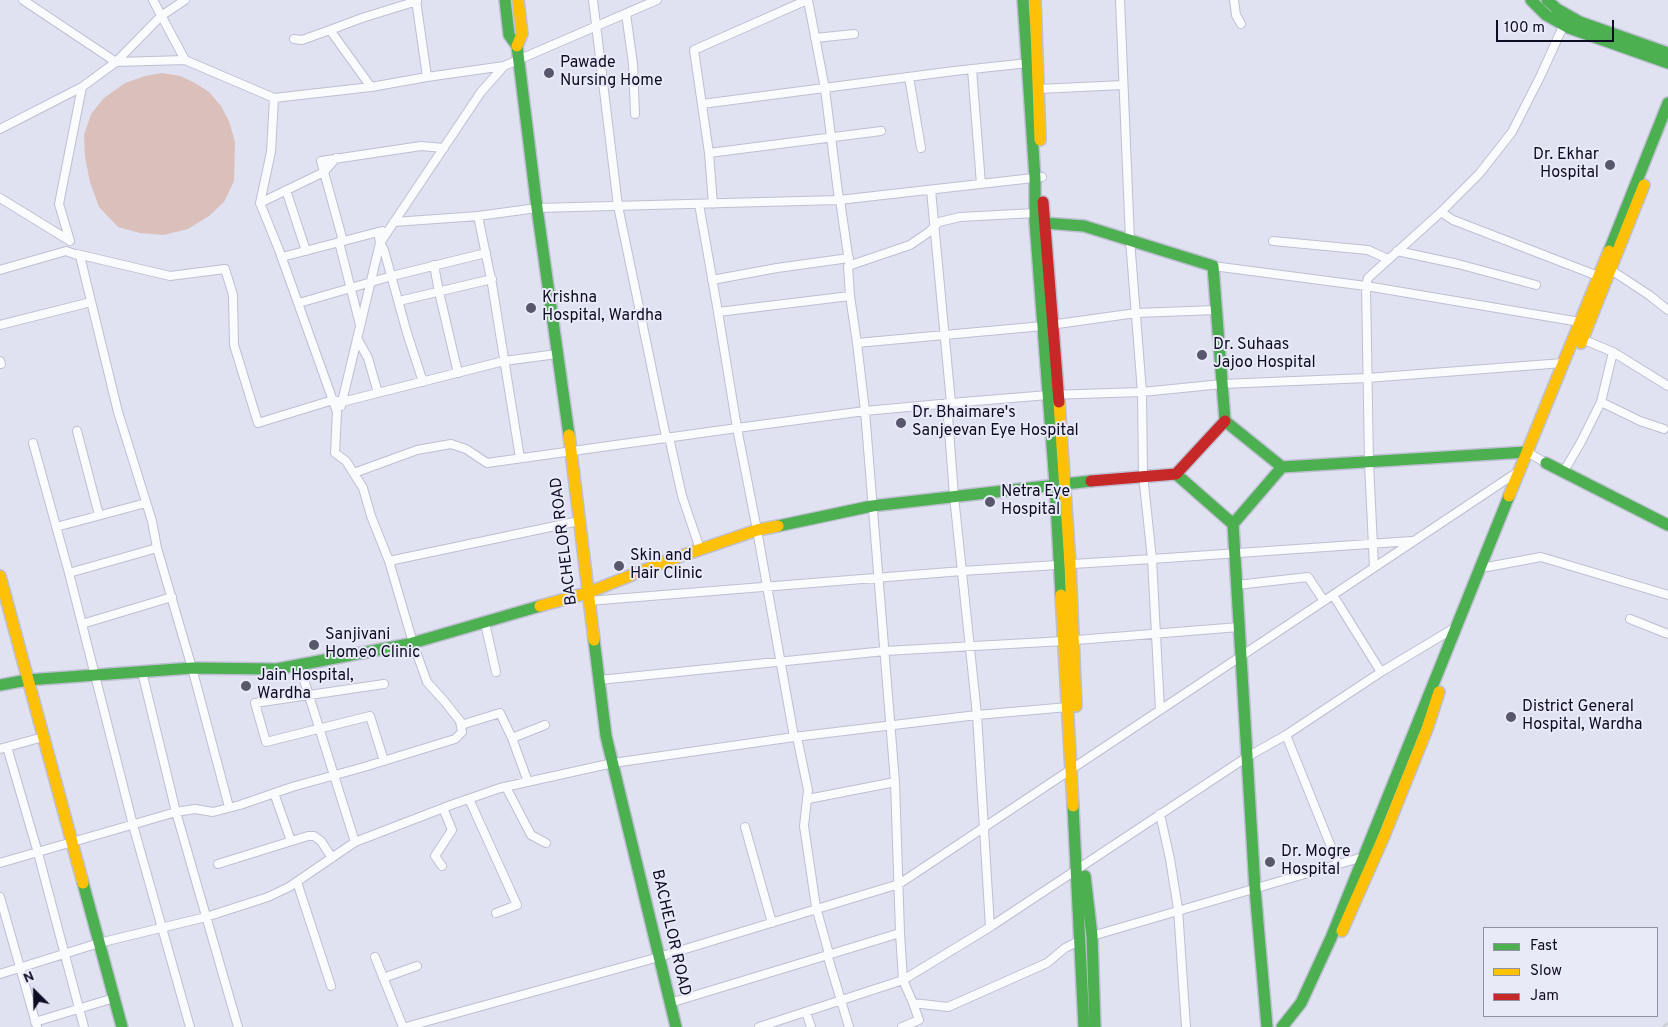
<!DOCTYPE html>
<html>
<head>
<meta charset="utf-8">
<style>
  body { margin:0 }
  #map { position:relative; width:1668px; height:1027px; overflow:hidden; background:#e0e2f1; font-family:Overpass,sans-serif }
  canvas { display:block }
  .legend { position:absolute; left:1483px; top:927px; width:175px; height:90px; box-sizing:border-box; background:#e9eaf8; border:1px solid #9191a3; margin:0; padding:6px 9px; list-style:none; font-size:15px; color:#0e0c23 }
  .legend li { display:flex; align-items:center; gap:10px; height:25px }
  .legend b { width:25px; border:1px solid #9191a3 }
  .north { position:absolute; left:10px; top:967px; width:50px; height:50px; -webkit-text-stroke:4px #e9eaf8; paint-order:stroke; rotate:337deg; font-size:14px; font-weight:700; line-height:20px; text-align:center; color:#0e0c23 }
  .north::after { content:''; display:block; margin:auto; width:18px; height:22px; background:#0e0c23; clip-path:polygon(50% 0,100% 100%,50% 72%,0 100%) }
  .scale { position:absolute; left:1496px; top:20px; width:118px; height:22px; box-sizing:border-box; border:2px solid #0e0c23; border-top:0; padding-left:6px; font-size:15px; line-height:18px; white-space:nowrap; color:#0e0c23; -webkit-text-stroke:4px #e9eaf8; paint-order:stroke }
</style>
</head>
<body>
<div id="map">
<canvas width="1668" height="1027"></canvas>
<ul class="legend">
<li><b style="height:6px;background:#4caf50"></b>Fast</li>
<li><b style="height:6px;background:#ffc107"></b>Slow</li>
<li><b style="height:6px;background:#c62828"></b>Jam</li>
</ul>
<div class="north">N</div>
<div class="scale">100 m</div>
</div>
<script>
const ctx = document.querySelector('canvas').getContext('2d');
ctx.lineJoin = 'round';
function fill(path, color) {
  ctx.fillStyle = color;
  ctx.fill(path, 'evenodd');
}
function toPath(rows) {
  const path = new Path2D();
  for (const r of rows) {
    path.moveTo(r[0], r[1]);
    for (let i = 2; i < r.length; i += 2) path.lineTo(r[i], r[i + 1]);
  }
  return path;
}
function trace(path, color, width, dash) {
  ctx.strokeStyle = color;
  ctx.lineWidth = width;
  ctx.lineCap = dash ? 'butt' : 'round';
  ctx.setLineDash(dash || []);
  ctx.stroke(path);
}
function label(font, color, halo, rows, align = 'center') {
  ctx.font = font + ' Overpass,sans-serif';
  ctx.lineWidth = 4;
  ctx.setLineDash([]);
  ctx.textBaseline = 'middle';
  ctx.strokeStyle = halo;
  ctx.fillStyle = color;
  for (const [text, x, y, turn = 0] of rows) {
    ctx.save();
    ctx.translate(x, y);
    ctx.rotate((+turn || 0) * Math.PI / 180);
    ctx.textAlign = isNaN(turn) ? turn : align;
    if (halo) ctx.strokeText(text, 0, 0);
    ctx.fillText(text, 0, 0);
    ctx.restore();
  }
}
fill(toPath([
  [162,73,180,76,195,83,209,92,221,106,229,121,235,142,234,181,224,202,209,216,188,229,163,235,140,233,118,227,99,207,90,182,85,157,84,135,91,114,104,98,125,83,145,76]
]), '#dabfbb');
const street = toPath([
  [23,0,116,62,185,60],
  [153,0,185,60,274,98,371,87,427,77],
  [416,0,427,77,504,66],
  [593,0,618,206,666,437],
  [808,0,825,89,839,200],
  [1120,0,1130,240,1142,392,1143,475,1152,559,1412,541],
  [1234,0,1236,15,1241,24],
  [626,14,633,64,635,114],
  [1565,22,1541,75,1512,132,1479,174,1441,212,1368,278,1366,286,1580,322],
  [815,38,854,34],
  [294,39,302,40,330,30],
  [972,69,981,184],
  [909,77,921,148],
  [371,87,330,30,362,18,417,1],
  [1039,89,1123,85],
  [702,104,954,71,1028,63],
  [0,129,82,87,116,62,161,16,185,0],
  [444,148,421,146,321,161,324,172,260,203,279,250,337,412,335,453,346,461,363,488,371,516,389,561,579,521],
  [709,153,881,131],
  [336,158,324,172,343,241],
  [286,190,306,251],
  [931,190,951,403],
  [0,198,70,241,59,204,82,87],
  [840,200,849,262],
  [260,203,271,152,274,98],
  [699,204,718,312],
  [713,204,709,153,694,50,807,0],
  [1441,212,1453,220,1598,276],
  [394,222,478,216],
  [378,232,380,243,384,250,407,333,423,382],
  [1273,241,1368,250,1388,259],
  [339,242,360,325],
  [1397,251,1458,264,1536,285],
  [77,254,170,276,225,269,233,295,234,345,258,423,333,400,342,402,504,361,557,354],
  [282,257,382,231],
  [434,265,439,292,458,373],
  [1213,266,1366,286,1369,463,1374,567],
  [0,270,66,251,80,256,118,412,152,521,157,548,69,573,133,825,190,1027],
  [1611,270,1649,295,1668,310],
  [712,280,777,268,849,258],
  [850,296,848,266,910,245,929,232,939,222,960,217,1035,213],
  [399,301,492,279],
  [299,303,392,276,486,253],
  [0,325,91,302],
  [357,338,368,358,378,393],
  [1582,339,1613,352,1668,386],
  [857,343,865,411,895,782,900,933,903,980,913,1003,948,1007,1047,963,1065,948,1081,940],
  [0,361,1,364],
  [1601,402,1640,421,1664,429],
  [947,403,954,496,977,715,990,927],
  [341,406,380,243,481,92,504,66,657,0],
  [77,431,99,515],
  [669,437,682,496,700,549],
  [33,443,69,573],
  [1527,452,1546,463],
  [520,458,492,284,478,216,537,208,839,200,1042,177],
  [1564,471,1581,442,1601,402,1613,352],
  [354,473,417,450,451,444,466,449,487,463,737,428,865,411,951,403,1048,395,1142,392,1222,384,1367,378,1563,363],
  [56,527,146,503],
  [157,548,192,668,229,807],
  [1487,567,1541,557,1668,595],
  [1237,585,1308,577,1324,601],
  [1333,595,1381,672],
  [588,601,962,571,1152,559,1160,710],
  [1630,619,1668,634],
  [485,623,496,672],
  [82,624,172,597],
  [299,664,355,842],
  [142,672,176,812,238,1027],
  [599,680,885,651,1064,641,1239,627],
  [384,684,255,703,266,742,370,716,384,761],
  [1068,707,977,715,794,737,757,530,737,428,718,312,850,296,857,343,1043,326,1136,313,1216,310],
  [461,725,500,713,512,738,528,782],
  [1286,735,1338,864],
  [797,737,808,790,804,826,816,907,829,954],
  [512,738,545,725],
  [7,747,38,853,84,1027],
  [0,749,43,737],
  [506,787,531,835,546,843],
  [274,793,291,841],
  [469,799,517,905,496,913],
  [808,799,895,782],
  [1160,814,1170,859,1178,909,1186,1027],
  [745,827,772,923],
  [0,863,176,812,195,809,213,812,240,805,292,787,364,767,455,739,462,732,460,721,445,702,427,682,413,643,389,561],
  [218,864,308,836,314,836,321,841,332,858],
  [442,866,435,856,452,830,443,808],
  [297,882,331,986],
  [0,897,37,1027],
  [1092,936,1363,857],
  [827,954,849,1027],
  [375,957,403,1027],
  [0,974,99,943,206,917,268,897,289,887,355,842,451,805,500,788,613,763,794,737],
  [383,978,417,966],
  [670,1003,900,933],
  [806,1012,811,1027],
  [35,1022,114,998],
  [406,1027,659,957,899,884,1519,471],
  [759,1027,903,980,990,927,1247,757,1286,735,1381,672,1456,627],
  [902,1027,919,1020,913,1003]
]);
const fast = toPath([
  [505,0,509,35,517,46,537,208,569,435],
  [1023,0,1035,178,1035,222,1055,484,1061,595],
  [1531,0,1546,15,1569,28,1668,63],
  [1547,0,1557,9,1580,22,1668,53],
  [1044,223,1084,226,1213,266,1225,421,1282,467],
  [1609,251,1668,103],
  [1546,463,1668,525],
  [1176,474,1233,524,1255,889,1267,1027],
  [1233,524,1282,467,1527,452],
  [778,526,872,506,1091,481],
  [594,640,606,736,676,1027],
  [0,685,27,680,192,668,277,669,409,644,540,606],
  [1073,806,1084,1027],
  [1085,876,1092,936,1095,1027],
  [83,883,122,1027],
  [1282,1027,1301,1003,1331,938,1509,496]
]);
const slow = toPath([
  [1035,0,1040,140],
  [517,46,522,34,518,0],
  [1581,343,1644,185],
  [1059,402,1070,564,1076,706],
  [569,435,594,640],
  [1509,496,1609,251],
  [0,576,83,883],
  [1061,595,1073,806],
  [540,606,587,593,672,559,757,530,778,526],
  [1342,931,1384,836,1427,729,1439,692]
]);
const jam = toPath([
  [1043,202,1059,402],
  [1091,481,1176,474,1225,421]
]);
trace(street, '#bebfd2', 10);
trace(fast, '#bebfd2', 14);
trace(slow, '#bebfd2', 14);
trace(jam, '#bebfd2', 14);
trace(street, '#fafbfd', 8);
trace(fast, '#4caf50', 11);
trace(slow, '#ffc107', 11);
trace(jam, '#c62828', 11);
trace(toPath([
  [1663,1027,1668,1023]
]), '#cccdd2', 2.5, [9, 9]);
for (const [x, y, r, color] of [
  [549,73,6,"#58576b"],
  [1610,165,6,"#58576b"],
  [531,308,6,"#58576b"],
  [1202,355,6,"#58576b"],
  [901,423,6,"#58576b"],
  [990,502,6,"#58576b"],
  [619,566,6,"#58576b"],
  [314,645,6,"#58576b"],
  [246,686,6,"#58576b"],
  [1511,717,6,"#58576b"],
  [1270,862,6,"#58576b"]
]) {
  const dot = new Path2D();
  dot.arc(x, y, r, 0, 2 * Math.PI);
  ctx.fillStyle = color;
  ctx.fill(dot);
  trace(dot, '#e9eaf8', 2);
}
label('16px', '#0e0c23', '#e9eaf8', [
  ["Pawade",560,64],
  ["Nursing Home",560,82],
  ["Dr. Ekhar",1599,156,"right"],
  ["Hospital",1599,174,"right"],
  ["Krishna",542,299],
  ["Hospital, Wardha",542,317],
  ["Dr. Suhaas",1213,346],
  ["Jajoo Hospital",1213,364],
  ["Dr. Bhaimare's",912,414],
  ["Sanjeevan Eye Hospital",912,432],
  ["Netra Eye",1001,493],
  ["Hospital",1001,511],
  ["Skin and",630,557],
  ["Hair Clinic",630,575],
  ["Sanjivani",325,636],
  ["Homeo Clinic",325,654],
  ["Jain Hospital,",257,677],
  ["Wardha",257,695],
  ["District General",1522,708],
  ["Hospital, Wardha",1522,726],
  ["Dr. Mogre",1281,853],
  ["Hospital",1281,871]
], 'left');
label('16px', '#0e0c23', '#e9eaf8', [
  ["BACHELOR ROAD",565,541,-97],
  ["BACHELOR ROAD",670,933,77]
]);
</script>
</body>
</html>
